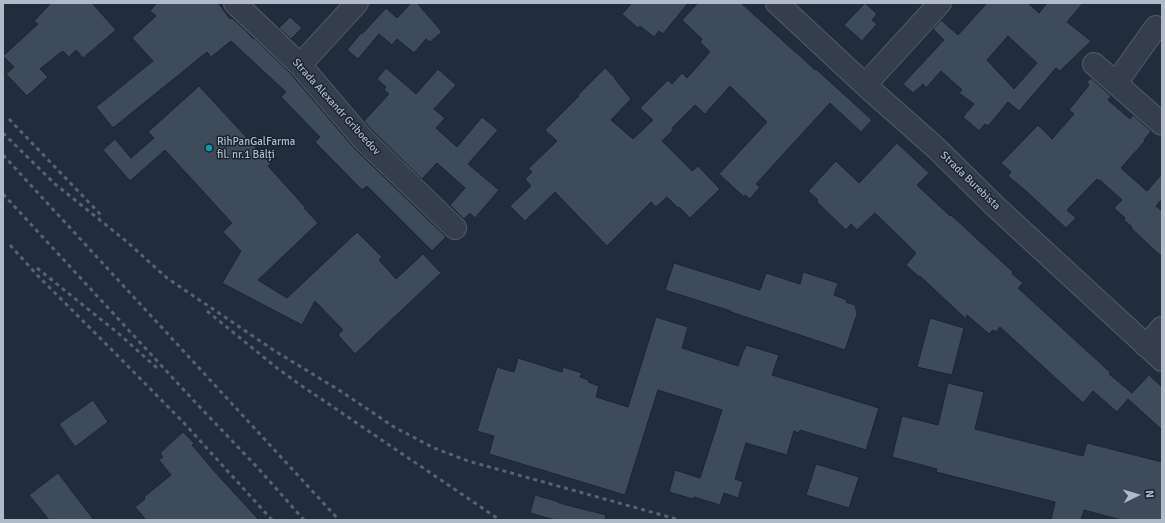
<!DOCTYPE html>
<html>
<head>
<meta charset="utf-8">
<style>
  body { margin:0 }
  #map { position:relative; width:1165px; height:523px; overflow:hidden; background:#212d3c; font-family:Signika,sans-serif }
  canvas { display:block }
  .frame { position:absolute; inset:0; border:4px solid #b0bac8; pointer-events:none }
  .north { position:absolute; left:1117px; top:475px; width:40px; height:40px; -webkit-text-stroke:3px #1a2430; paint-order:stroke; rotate:85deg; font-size:11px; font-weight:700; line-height:16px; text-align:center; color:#b0bac8 }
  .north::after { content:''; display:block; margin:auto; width:14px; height:18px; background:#b0bac8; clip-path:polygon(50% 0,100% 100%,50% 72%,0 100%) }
</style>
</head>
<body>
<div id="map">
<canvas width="1165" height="523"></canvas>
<div class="frame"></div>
<div class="north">N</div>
</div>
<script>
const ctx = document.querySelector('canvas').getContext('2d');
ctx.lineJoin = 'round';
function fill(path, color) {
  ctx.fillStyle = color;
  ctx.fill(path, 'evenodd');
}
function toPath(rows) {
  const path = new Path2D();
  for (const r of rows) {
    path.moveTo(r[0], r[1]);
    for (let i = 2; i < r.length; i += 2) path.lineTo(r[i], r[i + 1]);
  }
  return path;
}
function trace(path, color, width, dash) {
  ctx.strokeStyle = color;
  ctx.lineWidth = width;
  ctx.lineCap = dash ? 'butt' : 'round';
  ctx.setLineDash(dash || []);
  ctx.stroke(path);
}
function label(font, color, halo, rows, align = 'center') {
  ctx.font = font + ' Signika,sans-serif';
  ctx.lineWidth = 3;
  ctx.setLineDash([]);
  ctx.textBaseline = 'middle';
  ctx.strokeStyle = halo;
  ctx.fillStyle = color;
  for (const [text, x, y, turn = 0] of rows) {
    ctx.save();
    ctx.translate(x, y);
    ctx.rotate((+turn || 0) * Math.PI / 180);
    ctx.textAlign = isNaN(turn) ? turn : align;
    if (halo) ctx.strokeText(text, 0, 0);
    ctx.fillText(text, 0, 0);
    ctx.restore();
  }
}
const building = toPath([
  [51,3,92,3,116,30,83,58,76,50,69,57,63,51,61,53,61,52,40,69,48,77,27,96,6,74,14,67,3,56,38,24,34,21,51,3],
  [157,3,218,3,230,19,232,18,247,32,253,39,254,38,291,74,354,148,446,237,432,251,367,186,362,190,315,142,320,137,281,97,286,92,231,41,211,57,207,52,113,128,96,107,153,61,132,38,156,16,150,11,157,3],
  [411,3,417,3,442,32,430,42,426,39,414,53,397,39,392,45,379,34,358,59,347,50,361,33,362,34,386,8,397,18,411,3],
  [632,3,688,3,663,34,659,31,654,37,640,26,638,28,622,14,632,3],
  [698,3,741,3,781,39,796,53,797,53,815,70,816,69,872,120,861,132,830,103,756,184,760,187,750,199,745,195,744,197,719,174,767,122,730,86,705,114,695,105,672,128,673,130,662,141,692,171,698,166,720,189,690,218,679,207,678,208,667,197,656,207,651,202,607,246,555,192,525,221,510,206,531,186,525,179,532,172,528,169,557,141,545,130,579,96,578,95,605,68,616,79,615,79,631,99,611,120,633,139,653,120,640,108,668,80,672,84,682,73,687,78,710,52,700,42,702,39,682,20,698,3],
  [865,3,877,14,872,20,877,24,862,41,844,25,865,3],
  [987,3,1028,3,1039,13,1047,3,1083,3,1067,22,1091,41,1060,71,1056,68,1019,111,1008,102,988,126,985,124,979,131,963,117,974,104,959,93,962,90,941,71,926,88,923,84,913,93,903,84,944,40,933,29,941,20,958,35,987,3],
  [1008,36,1037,63,1014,89,987,60,1008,36],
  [290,17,302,28,291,39,279,28,290,17],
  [386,68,416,94,438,69,456,85,434,109,445,118,436,128,457,147,482,117,498,130,468,164,499,190,475,218,470,213,464,219,450,205,465,188,437,163,422,179,372,130,364,121,389,94,384,90,386,87,377,79,386,68],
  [1091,78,1111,96,1108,100,1130,119,1133,115,1151,131,1144,140,1145,141,1121,168,1147,191,1162,174,1162,199,1156,206,1162,211,1162,257,1131,228,1132,227,1124,220,1125,218,1114,208,1122,200,1100,180,1099,181,1097,179,1067,210,1076,218,1066,228,1025,190,1008,176,1011,172,1001,163,1038,125,1052,139,1074,114,1069,110,1089,85,1087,82,1091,78],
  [199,86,271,164,268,166,305,207,304,208,318,223,258,280,287,298,357,232,382,257,379,260,396,279,423,254,441,273,355,354,338,335,343,330,315,301,302,325,222,283,241,251,223,232,232,223,165,150,130,181,103,150,115,139,131,158,154,138,148,132,199,86],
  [897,143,929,173,917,185,950,216,951,215,1013,272,1012,274,1023,283,1018,288,1111,373,1109,374,1132,393,1149,375,1162,387,1162,430,1128,399,1117,412,1093,391,1083,403,1000,327,996,332,993,330,989,334,967,315,966,319,920,276,919,277,906,265,916,253,875,213,857,230,851,224,846,230,817,202,818,200,808,191,836,161,859,183,897,143],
  [674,263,760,290,766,273,800,284,803,272,838,283,834,295,847,300,846,302,855,305,857,314,845,350,731,312,731,311,665,290,674,263],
  [656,317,688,327,682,348,738,366,744,349,745,349,746,345,779,355,772,375,879,408,866,450,800,430,799,433,794,431,787,455,746,443,735,479,743,482,738,498,724,493,720,505,694,497,693,499,669,492,675,470,700,478,722,410,658,390,625,495,489,454,494,436,477,431,497,367,514,372,518,358,562,372,563,367,582,373,580,377,589,380,588,382,599,386,596,397,628,407,656,317],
  [930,318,964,328,952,375,917,367,930,318],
  [948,383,984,392,975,429,1083,456,1087,443,1162,462,1162,520,1121,520,1084,510,1081,520,1051,520,1055,502,936,472,937,469,892,457,902,416,938,425,948,383],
  [93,400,108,422,75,447,59,424,93,400],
  [183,432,194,443,192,445,214,471,259,520,146,520,135,507,145,499,144,497,171,475,159,460,163,457,160,453,183,432],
  [816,464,859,477,849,508,806,495,816,464],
  [58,473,94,520,49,520,29,495,58,473],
  [535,495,559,502,559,503,606,515,605,520,555,520,530,513,535,495]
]);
fill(building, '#3d4b5b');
trace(building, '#1c2632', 1);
const minor = toPath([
  [235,3,300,65,363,139,455,228],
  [777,3,865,85,936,148,997,208,1162,360],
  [1094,64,1162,124],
  [300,65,357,3],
  [865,85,940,3],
  [1118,85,1121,76,1156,27],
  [1146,346,1162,328]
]);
trace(minor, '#535d6a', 24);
trace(minor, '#353f4c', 22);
trace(toPath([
  [9,119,101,215],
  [3,133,55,184,126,241,167,278,275,351,342,392,394,427,434,448,468,461,680,520],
  [3,155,339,520],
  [3,194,195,402,257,467,304,520],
  [10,245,39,277,114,352,184,423,272,520],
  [37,268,119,334,157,368],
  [207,311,277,368,299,384,500,520]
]), '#576373', 3, [4, 4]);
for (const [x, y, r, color] of [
  [209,148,4,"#0f9aa8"]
]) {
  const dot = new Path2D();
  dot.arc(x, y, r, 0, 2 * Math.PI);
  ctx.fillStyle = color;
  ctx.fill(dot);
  trace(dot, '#1a2430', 1.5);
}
label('11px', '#b0bac8', '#1a2430', [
  ["Strada Alexandr Griboedov",336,107,48],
  ["Strada Burebista",970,181,44]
]);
label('11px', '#b0bac8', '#1a2430', [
  ["RihPanGalFarma",217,142],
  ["fil. nr.1 Bălți",217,155]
], 'left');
</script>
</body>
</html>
